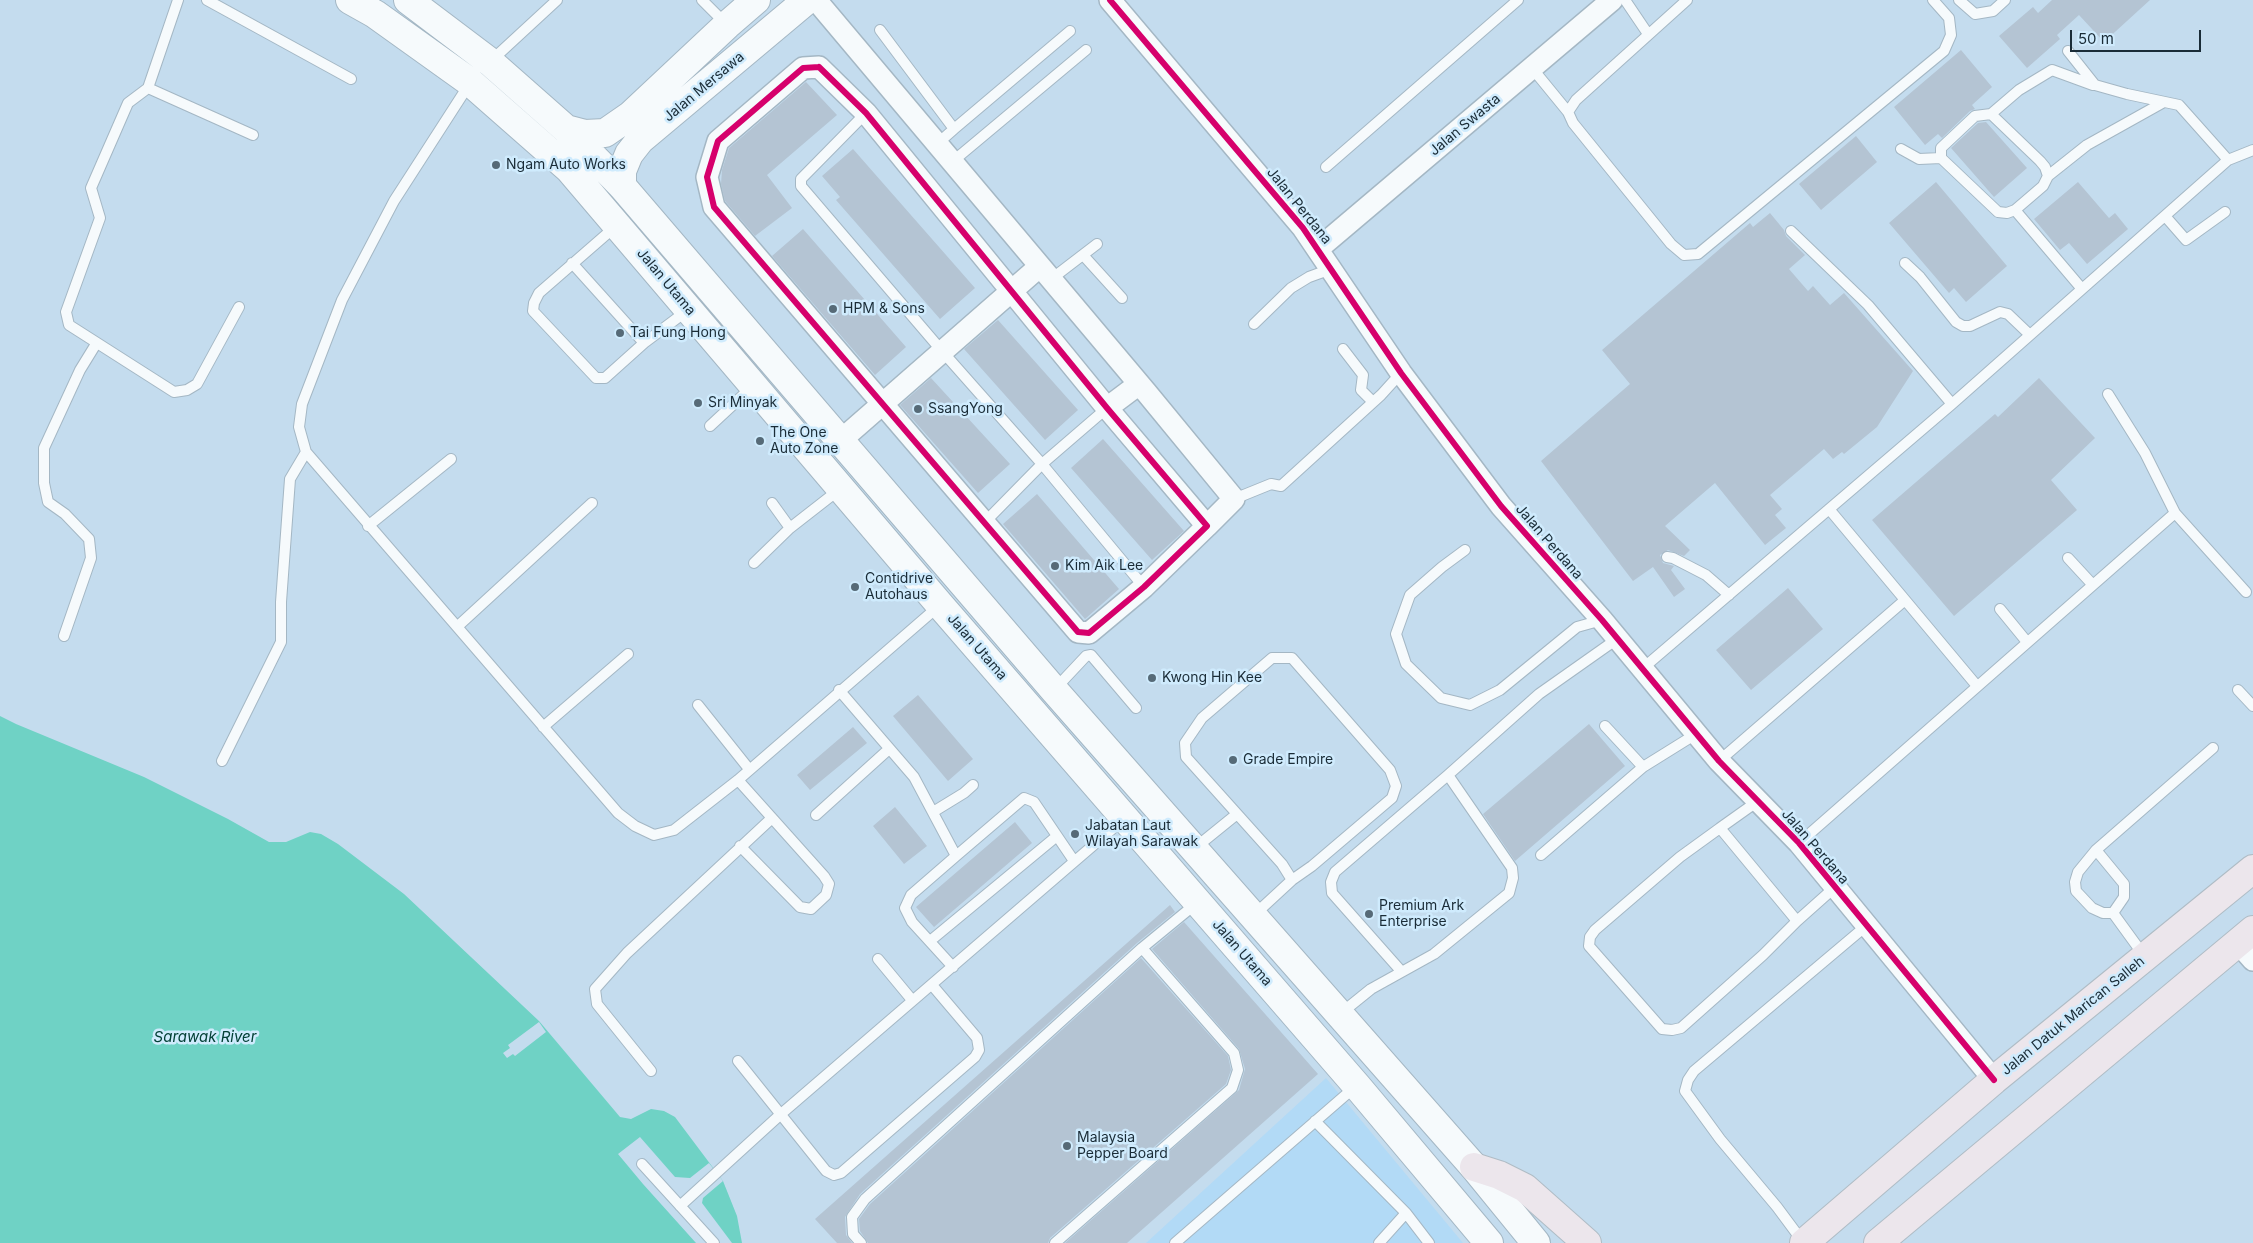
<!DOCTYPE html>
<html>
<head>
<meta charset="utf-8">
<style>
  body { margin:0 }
  #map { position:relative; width:2253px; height:1243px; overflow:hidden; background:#c4dcee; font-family:Inter,sans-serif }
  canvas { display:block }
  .scale { position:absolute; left:2070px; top:30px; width:131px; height:22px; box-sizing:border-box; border:2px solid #1a2c37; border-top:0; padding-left:6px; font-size:15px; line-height:18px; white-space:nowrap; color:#1a2c37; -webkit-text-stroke:4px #cfebfd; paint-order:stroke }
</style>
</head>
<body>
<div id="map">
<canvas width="2253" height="1243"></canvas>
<div class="scale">50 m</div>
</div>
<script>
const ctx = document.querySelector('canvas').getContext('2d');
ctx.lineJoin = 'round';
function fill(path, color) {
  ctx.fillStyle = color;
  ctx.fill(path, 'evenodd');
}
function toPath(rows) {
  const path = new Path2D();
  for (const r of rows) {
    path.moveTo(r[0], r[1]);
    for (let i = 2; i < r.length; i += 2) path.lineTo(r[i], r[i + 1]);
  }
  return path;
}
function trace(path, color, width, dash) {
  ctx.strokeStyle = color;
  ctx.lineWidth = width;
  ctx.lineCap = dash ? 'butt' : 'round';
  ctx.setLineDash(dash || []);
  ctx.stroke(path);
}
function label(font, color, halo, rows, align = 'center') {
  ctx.font = font + ' Inter,sans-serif';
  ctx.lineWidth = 5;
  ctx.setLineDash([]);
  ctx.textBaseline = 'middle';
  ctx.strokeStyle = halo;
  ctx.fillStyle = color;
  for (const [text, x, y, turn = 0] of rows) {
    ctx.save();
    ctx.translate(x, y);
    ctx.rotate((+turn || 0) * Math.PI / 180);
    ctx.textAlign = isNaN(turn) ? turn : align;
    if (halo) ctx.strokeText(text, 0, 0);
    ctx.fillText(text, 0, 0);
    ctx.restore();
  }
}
fill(toPath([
  [1326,1078,1463,1243,1146,1243]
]), '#b2daf6');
fill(toPath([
  [0,716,16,724,144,777,228,819,269,842,286,842,310,832,321,834,338,844,404,894,539,1021,620,1117,631,1119,651,1109,664,1111,675,1117,723,1181,737,1216,742,1243,0,1243]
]), '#6fd2c5');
fill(toPath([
  [539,1022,546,1032,515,1056,513,1054,507,1058,503,1053,510,1048,508,1045],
  [640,1137,675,1177,690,1178,709,1163,723,1181,703,1198,702,1203,732,1243,696,1243,643,1184,618,1154]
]), '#c4dcee');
fill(toPath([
  [2052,0,2150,0,2104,42,2079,15,2057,35,2060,39,2027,68,1999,36,2033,7,2038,13],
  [1961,50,1992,87,1972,105,1975,109,1970,111,1942,138,1938,134,1925,145,1894,107],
  [806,82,837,115,767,175,792,208,755,236,725,201,721,184,722,170,729,148],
  [1986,122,2027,168,1994,197,1951,148,1978,123],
  [1856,136,1877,162,1821,210,1799,184],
  [853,149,975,288,940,319,836,200,840,197,822,176],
  [1936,182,2007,266,1966,302,1954,288,1949,293,1889,223],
  [2078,182,2109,218,2115,213,2128,229,2087,264,2069,243,2060,250,2034,219],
  [1770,213,1784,230,1786,236,1805,255,1789,269,1808,291,1813,286,1830,305,1844,293,1913,371,1877,427,1844,454,1842,452,1833,459,1824,449,1770,495,1782,509,1775,515,1786,528,1765,545,1715,483,1665,526,1690,550,1684,556,1668,550,1660,555,1663,563,1674,566,1671,570,1685,589,1674,597,1653,567,1633,581,1541,461,1630,384,1602,350,1750,223,1753,227],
  [803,229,906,347,875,375,772,256],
  [998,320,1078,410,1045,440,964,349],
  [931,378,1010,464,978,493,900,405],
  [2039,378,2095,438,2051,480,2077,510,1954,616,1872,520,1995,414,1998,417],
  [1103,439,1184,531,1152,560,1071,468],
  [1037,494,1119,589,1085,619,1003,524],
  [1788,588,1823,629,1751,690,1716,650],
  [918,695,973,759,948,781,893,716],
  [1589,724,1625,766,1515,861,1483,814],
  [853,727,867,743,810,790,797,775],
  [895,807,927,846,904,864,873,826],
  [1015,822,1032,843,934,927,916,907],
  [1170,905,1175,912,1137,943,860,1194,845,1217,846,1235,852,1243,837,1243,815,1219],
  [1184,922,1318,1074,1127,1243,1065,1243,1239,1090,1245,1069,1239,1049,1152,949],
  [1141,958,1228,1056,1231,1070,1226,1084,1050,1238,1048,1243,868,1243,860,1231,859,1219,870,1204]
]), '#b4c4d3');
const lane = toPath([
  [178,0,148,88,128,103,91,188,100,218,66,312,69,325,174,392,187,390,197,384,239,307],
  [207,0,351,79],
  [702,0,726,24],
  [1625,0,1648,34],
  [1687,0,1576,100,1568,112,1573,123,1671,244,1684,255,1698,254,1944,51,1951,35,1949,18,1933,0],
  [1959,0,1975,14,1993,11,2005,0],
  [880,30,954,129,937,144],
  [2068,51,2095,85,2127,94,2179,105,2228,160],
  [492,60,557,0],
  [1532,68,1568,112],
  [470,83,394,201,342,300,302,404,299,427,306,452,618,813,635,826,654,835,674,830,738,780,940,605],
  [148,88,253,135],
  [866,113,801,179,801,186,942,351,1042,464,1144,587],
  [1991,114,2019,90,2052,70,2093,85],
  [954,129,1070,31],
  [1901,149,1919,159,1941,158,1998,212,2007,213,2015,210,2043,186,2048,176,2087,145,2164,102],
  [1941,158,1941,148,1975,116,1991,114,2040,161,2045,167,2048,176],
  [952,162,1086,50],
  [1326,167,1518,0],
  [2015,210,2082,289],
  [2165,216,2186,240,2225,212],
  [616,226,539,293,534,303,533,311,596,378,605,378,644,343,688,310],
  [1791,231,1868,305,1952,404],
  [1083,255,1122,298],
  [572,263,644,343],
  [1905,263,1920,277,1956,322,1963,326,1970,326,2000,312,2008,314,2030,335],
  [1050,280,1097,244],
  [1254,324,1291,288,1309,277,1331,269],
  [1343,349,1363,375,1361,390,1373,402],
  [2108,394,2145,453,2175,513],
  [710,426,753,386],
  [1234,499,1271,484,1281,486,1381,395,1401,373],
  [772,503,790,528],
  [1829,509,1977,686],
  [985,522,1042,464,1107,408],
  [368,526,451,459],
  [1465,550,1442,567,1410,595,1396,634,1406,664,1441,698,1470,705,1500,690,1577,627,1602,620],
  [1667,557,1673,558,1706,575,1729,595],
  [2068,558,2092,584],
  [754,563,790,528,840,489],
  [2000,609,2027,642],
  [458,626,592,503],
  [64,636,91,558,89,539,65,514,48,502,44,483,44,448,80,370,96,344],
  [1642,669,1952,404,2228,160,2253,150],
  [1055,689,1086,656,1091,655,1136,708],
  [839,690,914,777,956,856,1024,798,1034,802,1074,861],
  [2238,690,2253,706],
  [698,705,749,769],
  [1605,726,1643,767],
  [543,727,628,654],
  [222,761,281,642,281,602,290,479,306,452],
  [1719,761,1905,600],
  [738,780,824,876,829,884,826,895,811,909,800,907,740,846],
  [1758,801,1720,828,1797,921,1834,888],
  [933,812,964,793,973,785],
  [816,815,889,749],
  [1720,828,1680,857,1595,930,1590,937,1589,946,1662,1029,1672,1030,1681,1028,1763,955,1797,921],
  [1799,843,2175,513,2246,592],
  [1195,848,1237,814],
  [2096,850,2124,884,2124,897,2113,913,2145,957],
  [1541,855,1643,767,1696,734],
  [2113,913,2103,913,2092,908,2076,891,2075,882,2078,872,2096,850,2213,748],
  [1253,916,1292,880,1312,866,1392,798,1396,786,1390,770,1292,658,1272,658,1202,718,1185,743,1186,757,1282,864,1292,880],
  [930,941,1057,836],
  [878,959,912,1000],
  [953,967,912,922,905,908,911,895,956,856],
  [1401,971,1332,893,1331,882,1335,872,1448,775,1539,694,1617,639],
  [1340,1014,1371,989,1434,954,1509,893,1513,878,1512,868,1448,775],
  [738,1061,826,1171,834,1175,841,1173,975,1057,979,1050,977,1038,932,985],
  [651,1071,597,1004,595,989,627,953,772,818],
  [1315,1121,1406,1213,1429,1243],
  [642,1164,714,1243],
  [680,1206,781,1114,1125,818],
  [1803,1242,1777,1207,1720,1139,1685,1091,1688,1080,1694,1071,1866,926],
  [861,1243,853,1234,852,1217,865,1199,1142,948,1198,902],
  [1055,1243,1232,1088,1238,1070,1234,1053,1142,948],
  [1175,1243,1356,1086],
  [1379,1243,1406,1213]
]);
const street = toPath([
  [816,0,1146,392,1234,499,1207,526],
  [1110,0,1303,228,1401,373,1501,506,1602,620,1719,761,1799,843,1994,1080],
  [819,67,866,113,1107,408,1207,526,1144,587,1089,633,1078,632,714,207,707,177,718,141,803,68,819,67],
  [1318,249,1612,0],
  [1107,408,1139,384],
  [840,441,1039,267],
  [2238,943,2253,960]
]);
const secondary = toPath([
  [350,0,375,14,470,82,569,169,940,605,1357,1086,1489,1243],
  [408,0,490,62,566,129,622,186,1054,690,1474,1167,1536,1243],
  [566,129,585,134,605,133,631,115,727,25,756,0],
  [622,186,622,171,629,154,640,140,807,0]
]);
const highway = toPath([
  [1474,1167,1499,1175,1525,1188,1587,1243],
  [1804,1243,1994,1080,2253,869],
  [1878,1243,2253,930]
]);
trace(lane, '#a4b7c4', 12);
trace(street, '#a4b7c4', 24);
trace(secondary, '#a4b7c4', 30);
trace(highway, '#afbcc5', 30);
trace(lane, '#f6fafc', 10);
trace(street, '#f6fafc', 21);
trace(secondary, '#f6fafc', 28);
trace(highway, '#ece6ec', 28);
trace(toPath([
  [1110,0,1303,228,1401,373,1501,506,1602,620,1719,761,1799,843,1994,1080],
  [819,67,866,113,1107,408,1207,526,1144,587,1089,633,1078,632,714,207,707,177,718,141,803,68,819,67]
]), '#d6006c', 6);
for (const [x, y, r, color] of [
  [496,165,5,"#566a77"],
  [833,309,5,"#566a77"],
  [620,333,5,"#566a77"],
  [698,403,5,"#566a77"],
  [918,409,5,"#566a77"],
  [760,441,5,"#566a77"],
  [1055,566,5,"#566a77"],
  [855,587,5,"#566a77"],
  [1152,678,5,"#566a77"],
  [1233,760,5,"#566a77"],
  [1075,834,5,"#566a77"],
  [1369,914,5,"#566a77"],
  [1067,1146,5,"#566a77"]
]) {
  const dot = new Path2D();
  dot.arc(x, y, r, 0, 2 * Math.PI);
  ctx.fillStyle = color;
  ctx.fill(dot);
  trace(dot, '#cfebfd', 2);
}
label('14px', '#1a2c37', '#cfebfd', [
  ["Jalan Mersawa",704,87,-40],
  ["Jalan Swasta",1465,125,-40],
  ["Jalan Perdana",1299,206,51],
  ["Jalan Utama",666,282,50],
  ["Jalan Perdana",1549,542,49],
  ["Jalan Utama",977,647,49],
  ["Jalan Perdana",1815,847,49],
  ["Jalan Utama",1242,953,49],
  ["Jalan Datuk Marican Salleh",2073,1016,-39]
]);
label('14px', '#1a2c37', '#cfebfd', [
  ["Ngam Auto Works",506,165],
  ["HPM & Sons",843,309],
  ["Tai Fung Hong",630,333],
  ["Sri Minyak",708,403],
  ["SsangYong",928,409],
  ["The One",770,433],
  ["Auto Zone",770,449],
  ["Kim Aik Lee",1065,566],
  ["Contidrive",865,579],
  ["Autohaus",865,595],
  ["Kwong Hin Kee",1162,678],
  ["Grade Empire",1243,760],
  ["Jabatan Laut",1085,826],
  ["Wilayah Sarawak",1085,842],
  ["Premium Ark",1379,906],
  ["Enterprise",1379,922],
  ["Malaysia",1077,1138],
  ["Pepper Board",1077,1154]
], 'left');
label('italic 15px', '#034036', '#cfebfd', [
  ["Sarawak River",205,1037]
]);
</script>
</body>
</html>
